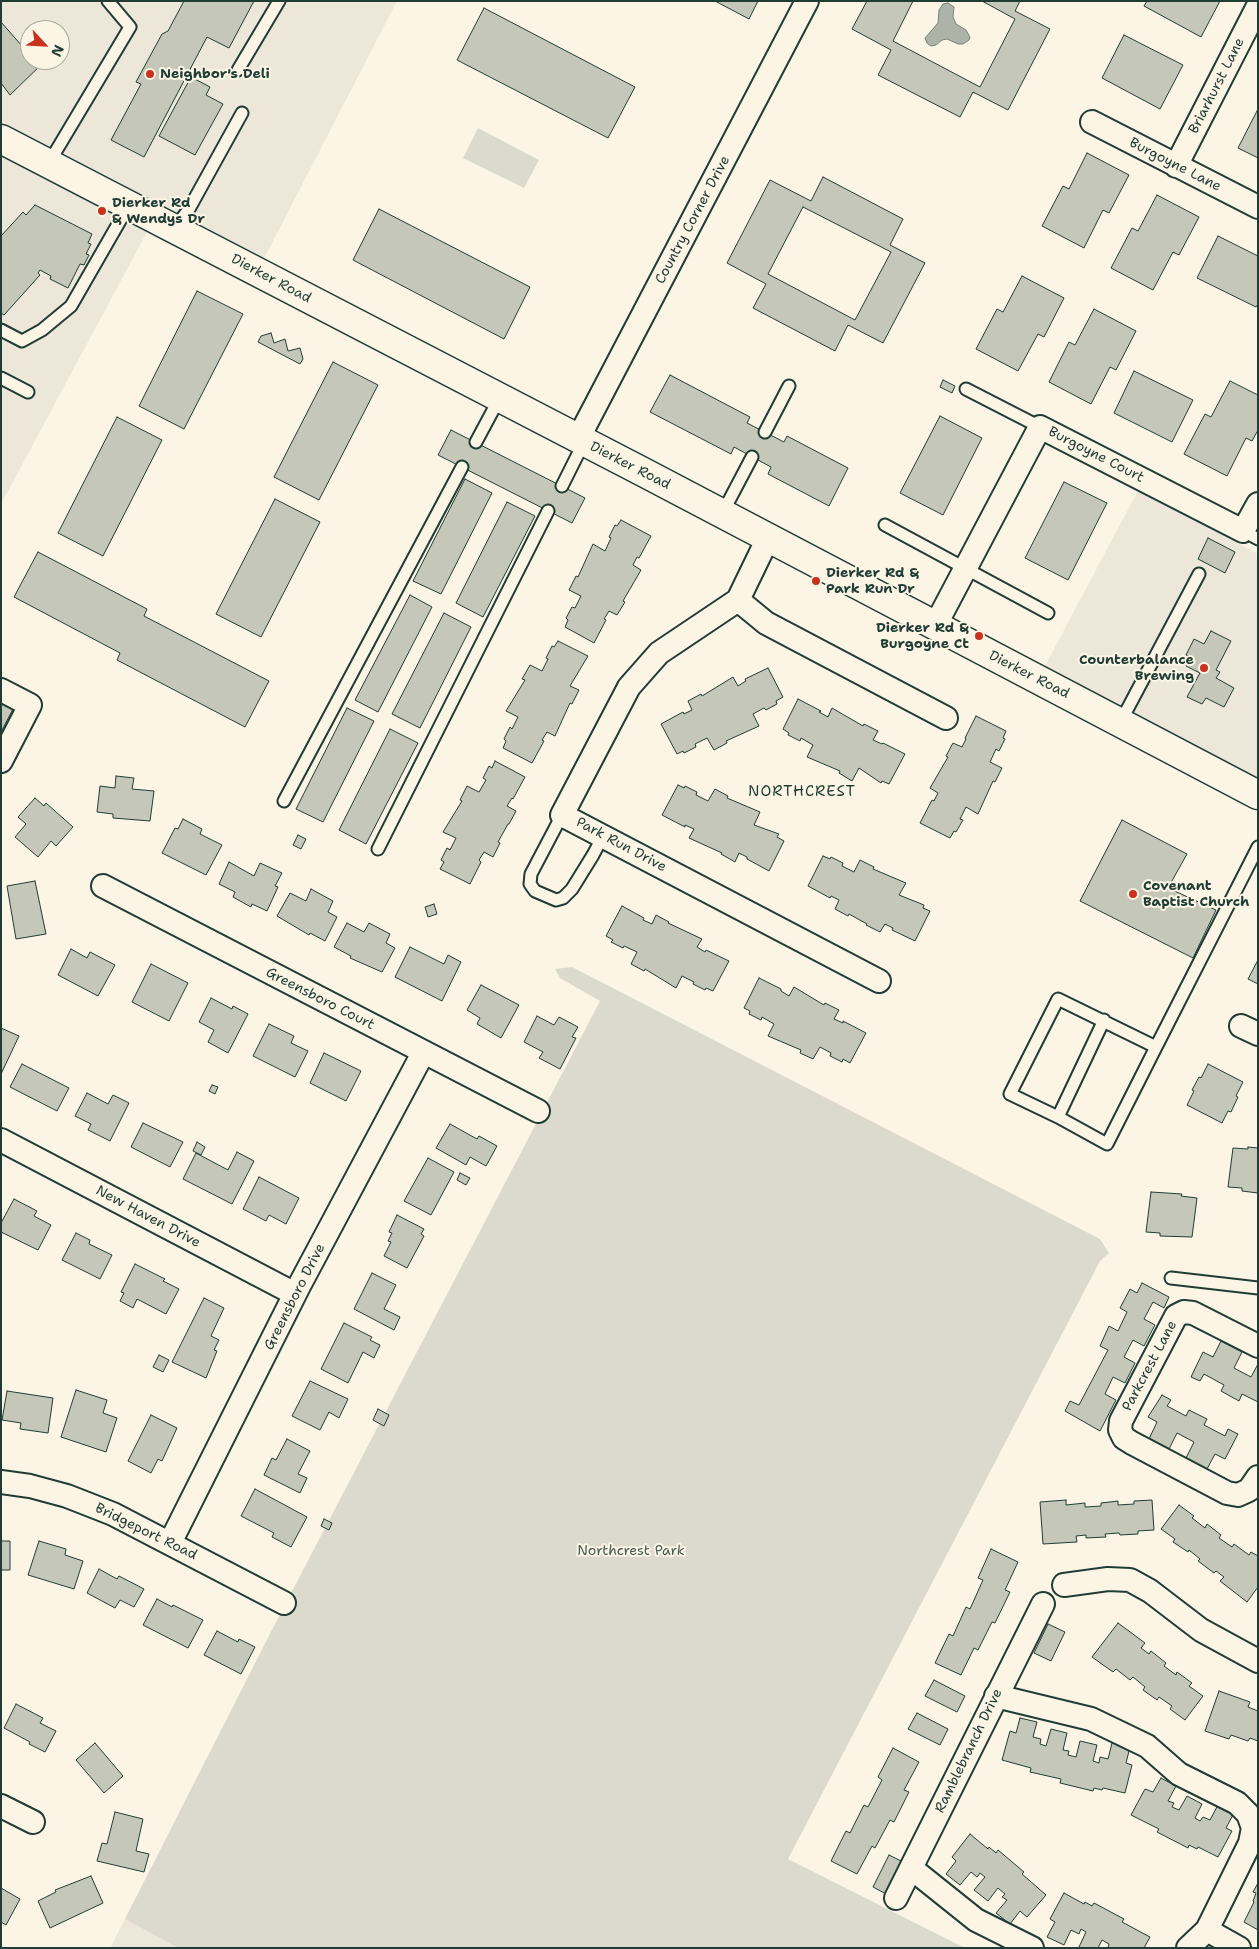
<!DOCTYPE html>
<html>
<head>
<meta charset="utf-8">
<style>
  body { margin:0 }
  #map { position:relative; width:1259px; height:1949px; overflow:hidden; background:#fcf5e5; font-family:"Shantell Sans",sans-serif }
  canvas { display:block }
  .frame { position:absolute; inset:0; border:2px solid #1f3d34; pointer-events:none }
  .north { position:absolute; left:20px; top:20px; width:50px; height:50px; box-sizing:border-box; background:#fcf5e5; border:1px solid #a4ab9e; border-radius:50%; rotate:115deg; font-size:14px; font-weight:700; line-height:20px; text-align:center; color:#1f3d34 }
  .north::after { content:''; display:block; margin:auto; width:18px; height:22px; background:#c8321e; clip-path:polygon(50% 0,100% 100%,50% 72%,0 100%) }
</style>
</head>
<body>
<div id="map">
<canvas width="1259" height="1949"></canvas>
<div class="frame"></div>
<div class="north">N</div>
</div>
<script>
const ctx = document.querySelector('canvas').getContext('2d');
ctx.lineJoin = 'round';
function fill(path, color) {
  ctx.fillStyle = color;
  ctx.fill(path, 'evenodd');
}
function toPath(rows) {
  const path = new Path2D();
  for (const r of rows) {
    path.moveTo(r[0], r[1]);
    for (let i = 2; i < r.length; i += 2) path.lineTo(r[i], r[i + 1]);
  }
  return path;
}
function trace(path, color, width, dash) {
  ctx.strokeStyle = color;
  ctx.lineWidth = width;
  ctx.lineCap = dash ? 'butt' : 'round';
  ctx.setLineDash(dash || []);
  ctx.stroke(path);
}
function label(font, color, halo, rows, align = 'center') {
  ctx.font = font + ' "Shantell Sans",sans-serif';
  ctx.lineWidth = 4;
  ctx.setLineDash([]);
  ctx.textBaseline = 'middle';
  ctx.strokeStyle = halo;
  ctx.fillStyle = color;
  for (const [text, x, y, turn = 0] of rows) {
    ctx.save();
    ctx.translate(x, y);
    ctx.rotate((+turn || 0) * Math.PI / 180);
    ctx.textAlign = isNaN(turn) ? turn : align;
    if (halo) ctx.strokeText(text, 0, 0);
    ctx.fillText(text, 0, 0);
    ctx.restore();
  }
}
fill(toPath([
  [1,1,397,1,257,272,154,219,1,504],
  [30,30,60,30,60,60,30,60],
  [1139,489,1258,554,1258,782,1038,679],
  [125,1919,178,1948,110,1948]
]), '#ece7d8');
fill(toPath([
  [478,128,539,160,524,188,463,158],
  [572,967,1100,1239,1109,1253,1100,1261,788,1859,965,1948,178,1948,125,1919,276,1622,600,1001,560,978,555,969]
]), '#dcdacc');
const water = toPath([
  [948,3,954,7,953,17,956,24,966,30,970,37,969,40,963,44,958,44,947,39,942,40,936,45,931,46,927,43,925,38,938,23,939,10,943,4,948,3]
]);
fill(water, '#aeb3a7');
trace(water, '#758479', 1);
const building = toPath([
  [184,1,254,1,229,48,207,37,144,157,111,140,141,84,136,82,162,34,168,31,184,1],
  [715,1,758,1,749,19,715,1],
  [867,1,913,1,893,41,980,87,1015,19,982,1,1020,1,1015,11,1050,29,1008,110,973,92,960,117,878,75,891,50,852,29,867,1],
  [1147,1,1220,1,1201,37,1144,6,1147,1],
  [484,8,635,87,608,138,457,60,484,8],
  [1,22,22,46,30,41,30,60,46,60,10,95,1,83,1,22],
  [1124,35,1183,65,1160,109,1102,78,1124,35],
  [191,77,210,87,206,95,223,104,195,155,159,136,191,77],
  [1258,109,1258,158,1238,148,1258,109],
  [1087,153,1129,175,1109,213,1103,210,1084,248,1042,226,1063,186,1069,189,1087,153],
  [823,177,903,219,890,245,925,263,883,343,848,325,835,351,753,308,766,284,727,263,770,180,811,201,823,177],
  [803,207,891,252,855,320,768,274,803,207],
  [1157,195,1199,217,1179,255,1173,252,1153,290,1111,268,1132,228,1138,231,1157,195],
  [35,205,92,234,88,243,91,244,86,254,89,255,84,265,80,264,68,288,50,279,51,276,40,270,38,273,40,275,4,315,1,313,1,236,23,212,26,215,35,205],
  [379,209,530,287,504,339,353,260,379,209],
  [1218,236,1258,256,1258,304,1256,307,1197,278,1218,236],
  [1022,276,1064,298,1044,337,1038,334,1018,371,976,349,997,309,1003,312,1022,276],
  [197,291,243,314,184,429,139,406,197,291],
  [1094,309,1136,331,1116,370,1110,367,1091,404,1049,382,1069,342,1075,345,1094,309],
  [271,333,274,343,285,339,288,351,300,348,303,359,300,364,258,342,261,336,271,333],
  [333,362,378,385,319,500,274,477,333,362],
  [1134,371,1193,400,1172,442,1114,413,1134,371],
  [670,375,750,417,747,423,784,442,787,436,848,468,829,506,768,474,771,467,734,447,731,454,650,412,670,375],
  [943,380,955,386,952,393,940,387,943,380],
  [1230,381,1258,395,1258,430,1252,441,1246,438,1227,476,1184,454,1205,414,1211,417,1230,381],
  [940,416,982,438,943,515,900,493,940,416],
  [117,417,162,440,103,556,58,533,117,417],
  [451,430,585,498,572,523,438,455,451,430],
  [465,479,492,493,441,594,413,581,465,479],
  [1064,482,1107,503,1068,580,1025,558,1064,482],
  [275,499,320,522,261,637,216,614,275,499],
  [507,502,535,516,483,617,456,603,507,502],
  [621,520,651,536,639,558,637,557,633,565,641,570,623,601,625,602,617,615,609,611,604,619,606,620,594,643,565,627,568,620,566,618,572,607,575,608,581,596,569,590,576,576,578,577,593,544,605,551,611,538,609,537,615,525,617,526,621,520],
  [1208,538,1235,552,1225,573,1198,559,1208,538],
  [38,552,147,609,144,616,269,681,245,727,117,660,120,653,14,597,38,552],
  [410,595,432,607,378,712,355,700,410,595],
  [444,613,471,627,420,728,392,714,444,613],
  [1211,631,1231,641,1216,670,1220,672,1216,678,1234,688,1224,707,1206,698,1202,704,1187,697,1200,673,1186,666,1190,657,1186,655,1194,639,1204,644,1211,631],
  [558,641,588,656,570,686,579,690,572,704,570,703,555,736,547,732,542,740,544,741,532,763,503,748,506,741,504,739,510,727,512,729,518,717,506,711,525,680,522,679,530,665,542,671,548,659,546,658,552,646,554,647,558,641],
  [768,668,783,697,776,701,777,704,766,710,764,708,753,714,759,726,726,741,727,743,714,750,707,738,695,744,696,747,684,753,683,751,677,754,661,724,683,712,684,714,692,710,688,701,701,694,702,696,733,677,738,686,746,681,745,679,768,668],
  [798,699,821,711,819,712,828,717,832,708,863,726,864,724,878,731,873,740,882,744,883,743,905,754,889,784,882,781,881,783,859,768,852,781,839,773,840,771,807,757,813,745,801,738,800,741,788,735,789,733,783,729,798,699],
  [1,703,13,709,1,732,1,703],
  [347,708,374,721,323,822,296,809,347,708],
  [976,716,1006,731,1003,738,1005,739,999,751,996,749,990,762,1002,768,995,782,993,781,978,814,966,807,960,819,963,820,956,832,954,831,950,838,920,823,932,800,934,801,938,793,930,788,948,757,946,756,953,743,962,747,966,739,965,738,976,716],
  [390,729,418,743,366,844,339,830,390,729],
  [495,761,525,777,513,799,512,798,507,806,516,811,509,824,508,824,498,842,500,843,493,857,484,852,479,860,481,862,470,884,440,869,444,862,441,860,447,848,450,850,456,838,443,832,462,801,460,800,467,786,479,792,486,780,483,778,489,766,492,768,495,761],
  [116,776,134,778,132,789,154,791,150,821,113,818,113,814,97,812,100,786,115,788,116,776],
  [678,785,684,788,685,786,697,792,696,795,708,801,715,789,728,796,727,798,760,812,754,825,779,834,777,837,784,841,769,871,747,859,747,857,739,853,735,862,721,854,722,853,689,838,694,829,685,825,685,827,662,815,678,785],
  [35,798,44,806,46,803,73,827,56,846,51,841,38,857,15,837,26,824,18,817,35,798],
  [183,819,202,829,200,834,222,845,206,875,162,853,175,828,178,829,183,819],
  [1122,820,1187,854,1168,888,1216,910,1193,958,1080,901,1122,820],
  [298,835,306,839,301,849,293,845,298,835],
  [823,856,830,859,831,857,843,863,842,866,854,872,860,860,874,867,873,869,906,883,899,895,924,905,923,908,930,911,915,941,892,930,893,928,885,924,880,932,866,925,867,924,849,914,848,916,835,909,839,900,831,896,830,898,808,886,823,856],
  [229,862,254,876,260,863,282,873,275,886,278,887,267,911,252,904,251,907,233,897,235,892,219,884,229,862],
  [35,881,46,934,16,939,7,886,35,881],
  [311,889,333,901,328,912,337,917,325,941,310,933,309,935,277,916,290,893,306,901,311,889],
  [434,904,437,914,428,917,425,907,434,904],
  [622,906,644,918,643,920,652,924,656,915,669,922,668,923,702,939,697,947,705,952,706,950,729,961,713,991,706,988,705,990,693,984,694,982,682,976,676,988,645,969,644,971,631,964,637,952,624,946,623,948,611,942,613,940,606,936,622,906],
  [347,923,364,932,369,923,390,934,386,943,395,948,382,972,350,958,351,956,334,947,347,923],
  [410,947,444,964,448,955,461,962,442,1001,395,977,410,947],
  [71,949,87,958,90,952,115,965,98,996,58,975,71,949],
  [1258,960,1258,984,1248,979,1258,960],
  [151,964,188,983,169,1021,132,1002,151,964],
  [759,978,781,989,781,991,789,996,794,987,824,1005,825,1003,839,1010,834,1019,843,1023,843,1021,866,1033,850,1063,843,1059,842,1062,830,1056,831,1053,820,1047,813,1059,800,1053,801,1050,768,1036,774,1024,762,1017,761,1020,749,1014,750,1011,744,1008,759,978],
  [481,985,519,1005,501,1038,477,1024,480,1018,467,1010,481,985],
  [211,998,232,1009,233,1006,248,1014,228,1053,208,1042,214,1030,199,1022,211,998],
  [537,1016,554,1025,559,1017,578,1027,572,1037,576,1038,560,1069,539,1058,543,1052,524,1042,537,1016],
  [269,1024,294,1036,291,1043,308,1051,295,1077,253,1056,269,1024],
  [1,1028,19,1036,1,1074,1,1028],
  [324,1053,361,1071,346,1101,310,1083,324,1053],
  [22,1064,69,1088,57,1111,10,1087,22,1064],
  [1208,1064,1243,1082,1236,1096,1238,1097,1231,1112,1228,1111,1222,1123,1187,1105,1194,1091,1192,1090,1199,1077,1201,1078,1208,1064],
  [212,1085,218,1087,215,1094,209,1091,212,1085],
  [87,1093,108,1104,113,1095,129,1103,110,1141,88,1130,91,1124,75,1116,87,1093],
  [143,1123,183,1142,170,1167,131,1147,143,1123],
  [450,1124,477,1139,479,1136,497,1146,486,1166,470,1157,466,1165,436,1148,450,1124],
  [197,1142,205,1147,201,1155,193,1151,197,1142],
  [1248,1147,1258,1148,1258,1193,1242,1191,1242,1188,1228,1187,1233,1148,1248,1149,1248,1147],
  [237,1152,254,1161,232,1204,183,1179,196,1153,228,1170,237,1152],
  [428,1158,454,1172,431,1215,404,1201,428,1158],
  [460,1173,470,1178,466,1185,457,1180,460,1173],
  [259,1177,299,1198,286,1224,269,1215,266,1221,243,1209,259,1177],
  [1151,1192,1182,1194,1181,1196,1197,1198,1192,1237,1160,1236,1160,1233,1146,1232,1151,1192],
  [14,1199,37,1211,34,1216,51,1225,38,1250,1,1232,1,1223,14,1199],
  [397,1215,424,1229,421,1234,424,1236,407,1268,384,1256,391,1242,388,1241,392,1233,389,1232,397,1215],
  [76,1233,90,1240,89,1244,112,1255,100,1279,62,1260,76,1233],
  [135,1264,165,1279,163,1281,179,1289,166,1314,137,1299,133,1308,120,1301,124,1293,121,1292,135,1264],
  [372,1273,396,1285,384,1309,400,1317,394,1330,354,1309,372,1273],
  [1142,1283,1169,1297,1164,1308,1153,1302,1144,1319,1155,1325,1144,1346,1133,1340,1124,1357,1135,1363,1125,1383,1113,1377,1105,1394,1116,1400,1100,1431,1065,1411,1070,1401,1079,1405,1108,1350,1100,1346,1109,1326,1118,1331,1127,1312,1120,1308,1130,1289,1137,1293,1142,1283],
  [204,1298,224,1308,211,1336,219,1340,214,1350,217,1351,206,1378,172,1362,204,1298],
  [344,1323,372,1337,370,1340,380,1345,374,1358,363,1352,348,1383,321,1369,344,1323],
  [1221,1341,1242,1352,1234,1368,1251,1377,1258,1364,1258,1402,1242,1394,1239,1401,1221,1391,1224,1385,1204,1374,1200,1381,1191,1377,1203,1352,1213,1357,1221,1341],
  [159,1355,169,1360,163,1372,153,1367,159,1355],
  [310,1381,348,1399,339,1418,329,1412,320,1430,292,1416,310,1381],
  [76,1390,107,1400,103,1413,117,1418,106,1452,61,1437,76,1390],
  [7,1391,53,1398,48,1433,20,1429,21,1423,2,1420,7,1391],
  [1162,1395,1171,1400,1167,1406,1186,1416,1189,1410,1207,1419,1204,1425,1225,1436,1228,1429,1238,1434,1225,1459,1215,1454,1207,1469,1186,1458,1194,1442,1177,1433,1169,1449,1149,1439,1157,1422,1148,1417,1162,1395],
  [378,1409,389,1415,384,1426,373,1420,378,1409],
  [151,1415,177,1428,162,1461,158,1459,151,1473,128,1461,151,1415],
  [287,1439,310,1451,298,1474,307,1478,300,1493,264,1475,272,1458,276,1460,287,1439],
  [255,1489,307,1517,291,1547,272,1537,274,1533,241,1516,255,1489],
  [1066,1500,1066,1505,1085,1503,1085,1507,1101,1506,1101,1503,1118,1501,1118,1505,1134,1504,1134,1501,1152,1500,1154,1530,1138,1531,1138,1534,1120,1535,1119,1533,1105,1534,1106,1537,1086,1538,1086,1535,1076,1536,1077,1542,1043,1544,1040,1502,1066,1500],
  [1179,1505,1194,1516,1192,1518,1205,1528,1207,1524,1221,1535,1219,1538,1232,1547,1234,1544,1249,1555,1251,1552,1258,1556,1258,1587,1247,1602,1220,1581,1224,1577,1216,1571,1214,1573,1198,1561,1200,1559,1189,1550,1188,1552,1173,1542,1175,1539,1161,1529,1179,1505],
  [324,1519,332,1523,329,1530,321,1526,324,1519],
  [1,1541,10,1541,10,1570,1,1570,1,1541],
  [39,1541,66,1549,65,1555,83,1561,74,1589,28,1575,39,1541],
  [991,1549,1018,1562,1005,1590,1010,1592,995,1623,992,1622,978,1650,974,1648,961,1675,935,1663,949,1634,953,1636,966,1607,970,1609,983,1580,978,1578,991,1549],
  [99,1569,117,1579,119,1576,144,1589,134,1607,120,1600,115,1608,87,1593,99,1569],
  [157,1599,172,1607,173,1605,203,1620,188,1648,143,1625,157,1599],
  [1118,1623,1145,1643,1141,1648,1149,1654,1151,1651,1166,1663,1164,1666,1176,1675,1177,1672,1192,1683,1189,1686,1203,1696,1185,1720,1170,1709,1172,1706,1159,1697,1157,1700,1143,1690,1145,1687,1133,1677,1130,1680,1116,1669,1113,1672,1092,1657,1118,1623],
  [1048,1624,1065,1632,1051,1661,1034,1653,1048,1624],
  [217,1631,238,1642,239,1639,255,1647,241,1674,204,1655,217,1631],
  [934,1680,965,1696,957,1712,925,1696,934,1680],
  [1219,1691,1250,1702,1248,1707,1258,1711,1258,1741,1250,1738,1248,1741,1231,1735,1229,1739,1205,1731,1219,1691],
  [16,1704,43,1718,40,1723,56,1731,45,1752,29,1744,30,1742,4,1728,16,1704],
  [917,1713,948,1729,940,1745,908,1729,917,1713],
  [1020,1718,1037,1722,1033,1737,1041,1739,1040,1744,1046,1746,1051,1729,1067,1733,1063,1750,1069,1751,1068,1755,1076,1757,1080,1741,1097,1745,1093,1761,1099,1763,1100,1757,1108,1759,1112,1743,1130,1747,1126,1763,1132,1765,1125,1793,1103,1788,1102,1790,1094,1788,1093,1791,1060,1783,1061,1779,1030,1772,1031,1768,1002,1760,1010,1731,1016,1733,1020,1718],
  [95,1743,123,1776,104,1793,76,1760,95,1743],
  [893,1748,919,1762,904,1790,909,1792,894,1822,890,1820,875,1848,872,1846,857,1874,831,1861,846,1831,850,1833,864,1805,868,1807,882,1780,878,1777,893,1748],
  [1161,1778,1176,1786,1168,1801,1174,1803,1172,1807,1179,1810,1187,1796,1202,1804,1195,1818,1200,1821,1203,1817,1210,1820,1218,1805,1234,1813,1226,1828,1232,1831,1218,1857,1198,1847,1197,1849,1189,1845,1188,1848,1157,1832,1159,1829,1131,1815,1145,1789,1153,1792,1161,1778],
  [115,1812,143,1819,136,1851,149,1854,144,1872,97,1861,102,1843,107,1844,115,1812],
  [970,1834,988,1849,989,1847,996,1853,998,1850,1024,1872,1022,1874,1046,1895,1027,1917,1020,1911,1010,1924,996,1913,1007,1900,1002,1897,1005,1894,998,1888,988,1901,974,1890,985,1877,980,1873,977,1877,971,1872,960,1885,946,1874,956,1861,952,1857,970,1834],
  [889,1855,905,1863,888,1895,873,1887,889,1855],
  [91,1876,103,1903,50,1928,38,1901,56,1892,55,1890,91,1876],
  [1258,1883,1258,1930,1244,1922,1254,1902,1253,1901,1256,1893,1253,1892,1258,1883],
  [1,1888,20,1899,6,1925,1,1922,1,1888],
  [1064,1893,1084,1904,1085,1902,1092,1906,1094,1903,1124,1919,1122,1922,1150,1937,1144,1948,1108,1948,1109,1944,1102,1940,1098,1948,1081,1948,1079,1947,1086,1932,1081,1929,1079,1934,1071,1930,1064,1945,1047,1937,1055,1922,1050,1919,1064,1893]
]);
fill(building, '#c5c7b9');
trace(building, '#1f3d34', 1);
const lane = toPath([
  [238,70,279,1],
  [50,165,56,151,130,27,108,1],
  [174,229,189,209,242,113],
  [1,330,22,341,42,330,71,306,129,205],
  [1,378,28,392],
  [966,389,1040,427],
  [765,432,789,386],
  [476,442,499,399],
  [562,486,584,442],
  [722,514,752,457],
  [885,525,1048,613],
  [1243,531,1258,539],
  [1120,723,1199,574],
  [284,801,462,467],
  [562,815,531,874,530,884,535,891,556,900,563,898,572,889,593,855,603,836],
  [378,849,548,511],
  [1156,1047,1058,999,1010,1094,1058,1117,1107,1144,1156,1047,1258,847],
  [1058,1117,1104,1020],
  [1171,1278,1258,1288]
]);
const street = toPath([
  [1092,122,1258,207],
  [1176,166,1258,6],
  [578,439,807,1],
  [768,538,738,600,659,653,629,687,562,815,879,981],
  [738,600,766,623,946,718],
  [935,626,1040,427,1243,531,1258,504],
  [1,690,30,705,1,761],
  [103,886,538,1111],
  [1241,1026,1258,1034],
  [1,1140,295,1294],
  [1258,1346,1193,1313,1184,1312,1176,1316,1121,1421,1120,1430,1124,1438,1132,1443,1227,1493,1238,1495,1249,1490,1258,1477],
  [1,1482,30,1486,67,1496,113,1514,284,1603],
  [170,1543,299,1286,423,1053],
  [1064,1585,1108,1579,1130,1580,1150,1591,1201,1630,1258,1661],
  [996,1696,1091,1719,1147,1746,1179,1774,1237,1803,1248,1814,1253,1828,1250,1843,1207,1930,1188,1948],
  [1,1806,33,1822],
  [911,1868,976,1920,1032,1948],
  [896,1898,1043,1604],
  [1207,1930,1239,1948]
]);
const secondary = toPath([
  [1,139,645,473,1258,795]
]);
trace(lane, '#1f3d34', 15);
trace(street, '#1f3d34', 26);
trace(secondary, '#1f3d34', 31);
trace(lane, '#fcf5e5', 11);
trace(street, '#fcf5e5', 22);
trace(secondary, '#fcf5e5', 28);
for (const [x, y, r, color] of [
  [150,74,5,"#c8321e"],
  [102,211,5,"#c8321e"],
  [816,581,5,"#c8321e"],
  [979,636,5,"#c8321e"],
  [1204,668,5,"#c8321e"],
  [1133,894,5,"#c8321e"]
]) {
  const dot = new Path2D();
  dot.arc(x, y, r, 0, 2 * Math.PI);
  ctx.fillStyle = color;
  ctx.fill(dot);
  trace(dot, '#fcf5e5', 2);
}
label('bold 14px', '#1f3d34', '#fcf5e5', [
  ["Neighbor's Deli",160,74],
  ["Dierker Rd",112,203],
  ["& Wendys Dr",112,219],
  ["Dierker Rd &",826,573],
  ["Park Run Dr",826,589],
  ["Dierker Rd &",969,628,"right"],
  ["Burgoyne Ct",969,644,"right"],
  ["Counterbalance",1194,660,"right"],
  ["Brewing",1194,676,"right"],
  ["Covenant",1143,886],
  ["Baptist Church",1143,902]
], 'left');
label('14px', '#1f3d34', '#fcf5e5', [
  ["Briarhurst Lane",1217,86,-63],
  ["Burgoyne Lane",1175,165,27],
  ["Country Corner Drive",693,220,-62],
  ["Dierker Road",271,279,28],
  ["Burgoyne Court",1096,455,27],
  ["Dierker Road",630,466,27],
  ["Dierker Road",1029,675,27],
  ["Park Run Drive",621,845,28],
  ["Greensboro Court",320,999,27],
  ["New Haven Drive",148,1217,28],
  ["Greensboro Drive",295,1297,-63],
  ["Parkcrest Lane",1150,1366,-62],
  ["Bridgeport Road",146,1532,26],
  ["Ramblebranch Drive",969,1751,-64]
]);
label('14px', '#455c52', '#fcf5e5', [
  ["Northcrest Park",631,1551]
]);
ctx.letterSpacing = '1px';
label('15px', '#1f3d34', '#fcf5e5', [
  ["NORTHCREST",802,792]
]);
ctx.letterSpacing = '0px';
</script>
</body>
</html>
